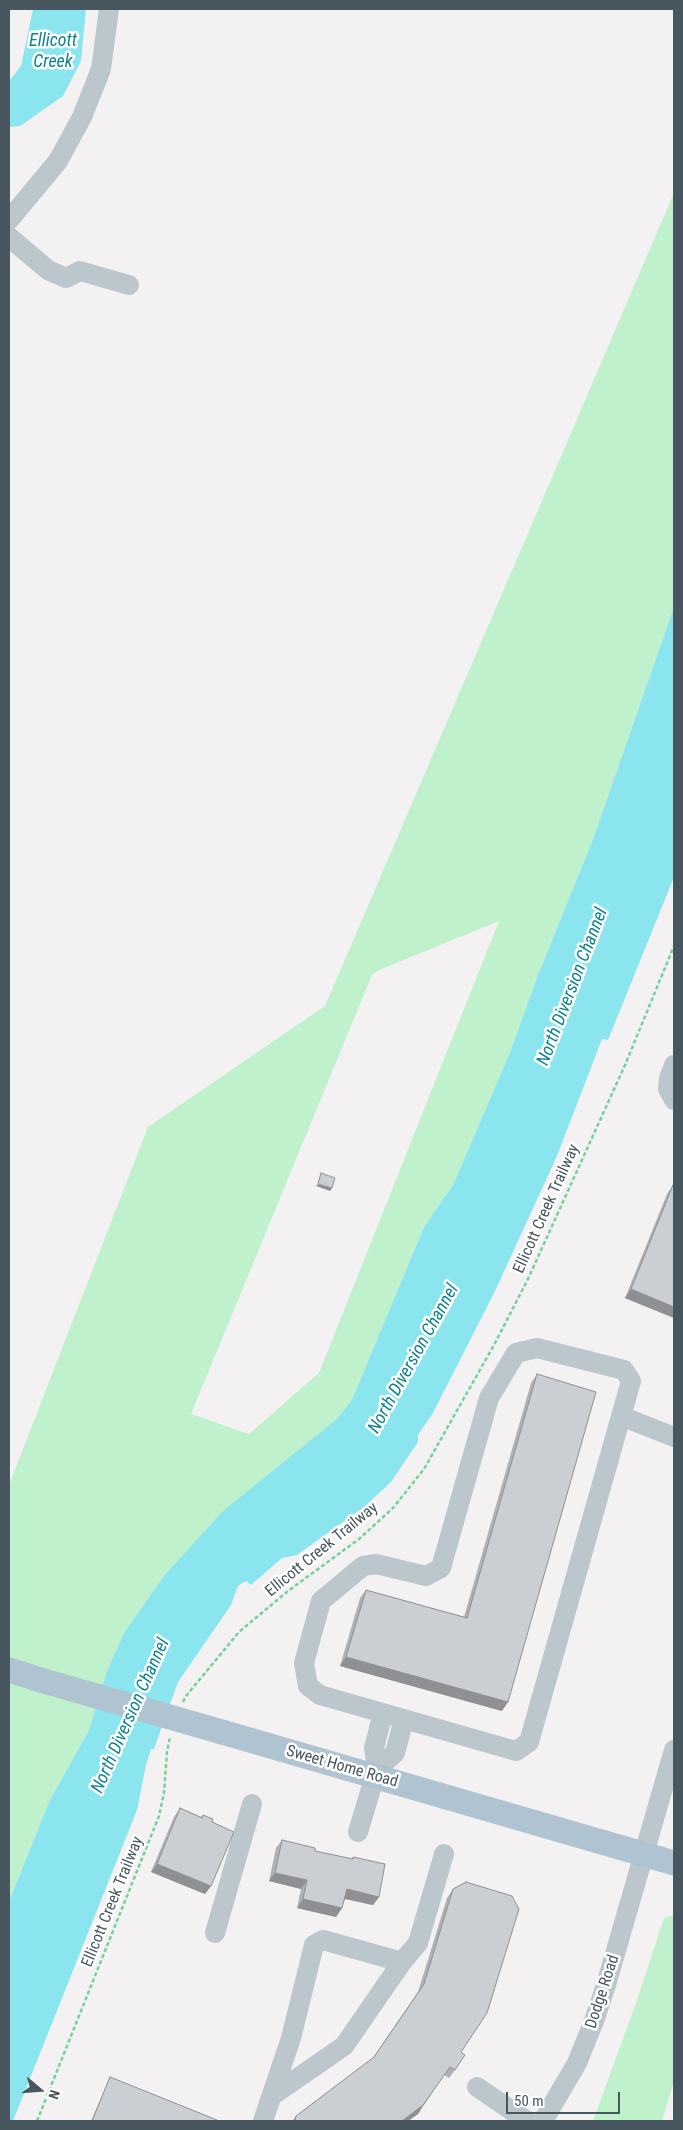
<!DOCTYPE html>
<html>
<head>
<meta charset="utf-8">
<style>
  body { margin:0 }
  #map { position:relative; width:683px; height:2130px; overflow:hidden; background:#f3f1f1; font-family:"Roboto Condensed",sans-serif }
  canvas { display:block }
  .frame { position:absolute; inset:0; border:10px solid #48565f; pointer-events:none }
  .north { position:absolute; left:15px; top:2065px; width:50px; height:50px; -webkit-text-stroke:4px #fff; paint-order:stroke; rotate:108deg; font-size:14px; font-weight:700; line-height:20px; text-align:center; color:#48565f }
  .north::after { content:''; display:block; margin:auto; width:18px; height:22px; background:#48565f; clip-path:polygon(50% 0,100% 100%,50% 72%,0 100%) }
  .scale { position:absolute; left:506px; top:2092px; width:114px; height:22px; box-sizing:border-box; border:2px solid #48565f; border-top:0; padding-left:6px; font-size:15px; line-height:18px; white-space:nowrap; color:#48565f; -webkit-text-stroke:4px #fff; paint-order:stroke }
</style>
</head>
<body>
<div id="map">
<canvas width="683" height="2130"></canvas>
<div class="frame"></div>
<div class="north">N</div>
<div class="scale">50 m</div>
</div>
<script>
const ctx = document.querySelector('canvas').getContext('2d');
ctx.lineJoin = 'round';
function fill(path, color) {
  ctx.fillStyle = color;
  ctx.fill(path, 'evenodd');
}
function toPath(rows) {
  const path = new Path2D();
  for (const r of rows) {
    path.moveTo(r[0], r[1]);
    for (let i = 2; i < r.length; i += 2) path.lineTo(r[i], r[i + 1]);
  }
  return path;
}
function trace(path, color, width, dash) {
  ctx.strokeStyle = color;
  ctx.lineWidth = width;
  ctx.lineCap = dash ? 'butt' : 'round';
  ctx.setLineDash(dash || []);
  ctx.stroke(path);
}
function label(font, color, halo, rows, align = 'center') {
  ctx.font = font + ' "Roboto Condensed",sans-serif';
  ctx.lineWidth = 5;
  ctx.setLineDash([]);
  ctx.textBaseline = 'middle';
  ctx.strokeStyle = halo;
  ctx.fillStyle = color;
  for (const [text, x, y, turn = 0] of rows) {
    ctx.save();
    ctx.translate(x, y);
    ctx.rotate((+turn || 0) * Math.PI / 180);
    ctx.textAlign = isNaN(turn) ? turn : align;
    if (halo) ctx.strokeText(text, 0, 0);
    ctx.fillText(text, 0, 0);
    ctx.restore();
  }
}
fill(toPath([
  [674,193,674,607,592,842,536,980,509,1055,453,1185,424,1227,352,1401,337,1419,164,1576,124,1633,107,1671,89,1730,50,1800,9,1901,9,1485,148,1127,325,1006],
  [499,921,319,1373,249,1434,191,1414,372,975,379,970],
  [674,1915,674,2081,662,2121,593,2121,636,2003,664,1918]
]), '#bff1cd');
fill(toPath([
  [33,9,86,9,81,61,63,96,20,126,9,127,9,81,21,66],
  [674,607,674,877,608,1040,602,1039,557,1156,495,1291,433,1413,418,1435,418,1442,391,1482,364,1507,297,1555,282,1558,251,1585,246,1581,238,1586,231,1605,178,1682,154,1749,151,1749,146,1765,137,1810,13,2121,9,2121,9,1901,50,1800,89,1730,107,1671,124,1633,164,1576,223,1511,337,1419,352,1400,424,1227,453,1185,509,1055,536,980,592,842]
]), '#8be5ee');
trace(toPath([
  [183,1702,186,1696,239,1632,288,1591,359,1539,393,1508,424,1469,494,1345,528,1279,625,1065,674,946],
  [37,2121,159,1816,164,1793,167,1752,170,1737]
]), '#76d09a', 2.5, [4, 2.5]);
trace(toPath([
  [9,220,58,161,82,117,101,69,109,9],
  [9,237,48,270,66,278,80,271,129,285],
  [674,1065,669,1078,668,1089,674,1100],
  [537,1348,624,1370,631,1381,529,1742,516,1751,320,1695,308,1686,304,1663,321,1601,363,1566,376,1564,426,1576,441,1568,489,1398,516,1353,537,1348],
  [621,1416,674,1437],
  [383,1713,374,1748,377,1769,395,1753,404,1719],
  [358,1832,377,1769],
  [215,1933,252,1804],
  [477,2087,527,2121],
  [273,2095,344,2046,402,1962],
  [263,2121,291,2038,314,1945,323,1940,402,1962,418,1943,444,1854],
  [543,2121,577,2063,594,2021,606,1985,674,1750]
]), '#bcc7cd', 20);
trace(toPath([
  [9,1670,44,1681],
  [222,1732,674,1863]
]), '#b0c3d0', 25);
trace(toPath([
  [44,1681,222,1732]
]), '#b0c3d0', 25);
fill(toPath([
  [673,1185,674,1186,674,1318,625,1298,667,1194],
  [537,1374,502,1711,340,1666,360,1598,366,1590,464,1617,531,1383],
  [180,1808,201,1817,203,1815,212,1822,211,1886,205,1894,151,1872,174,1817],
  [282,1840,315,1851,352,1859,353,1857,379,1897,373,1905,345,1899,342,1908,336,1917,297,1908,301,1889,269,1881,276,1848],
  [453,1889,461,2052,455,2070,449,2078,444,2075,418,2114,408,2121,292,2121,296,2116,373,2058,418,1992,447,1898],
  [110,2077,217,2121,91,2121]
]), '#afb1b5');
fill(toPath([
  [318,1184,332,1188,330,1191,316,1186],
  [631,1289,674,1307,674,1318,625,1298],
  [346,1657,508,1702,502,1711,340,1666],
  [157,1864,211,1886,205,1894,151,1872],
  [275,1873,307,1880,301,1889,269,1881],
  [347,1889,379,1897,373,1905,341,1898],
  [303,1899,342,1908,336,1917,297,1908],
  [423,2105,418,2114,408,2121,402,2121]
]), '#8e9094');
const building = toPath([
  [321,1173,335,1178,332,1188,318,1184,321,1173],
  [673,1185,674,1186,674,1307,631,1289,673,1185],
  [537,1374,596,1392,508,1702,346,1657,366,1590,467,1618,537,1374],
  [180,1808,202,1818,203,1815,213,1819,212,1822,234,1832,211,1886,157,1864,180,1808],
  [282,1840,315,1848,315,1851,353,1859,353,1857,385,1864,379,1897,347,1889,342,1908,303,1899,307,1880,275,1873,282,1840],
  [466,1882,512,1896,519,1909,487,2013,461,2052,465,2055,455,2070,450,2067,423,2105,402,2121,295,2121,296,2116,374,2057,424,1984,453,1889,466,1882],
  [110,2077,217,2120,217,2121,92,2121,110,2077]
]);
fill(building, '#cbced3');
trace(building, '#8e9094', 1);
label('16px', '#48565f', '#fff', [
  ["Ellicott Creek Trailway",547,1209,-66],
  ["Ellicott Creek Trailway",322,1550,-39],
  ["Sweet Home Road",342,1767,16],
  ["Ellicott Creek Trailway",113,1902,-68],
  ["Dodge Road",603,1992,-72]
]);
label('italic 18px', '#0b8390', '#fff', [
  ["Ellicott",53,41],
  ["Creek",53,62],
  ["North Diversion Channel",573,987,-69],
  ["North Diversion Channel",414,1359,-61],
  ["North Diversion Channel",131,1716,-66]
]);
</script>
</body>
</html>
